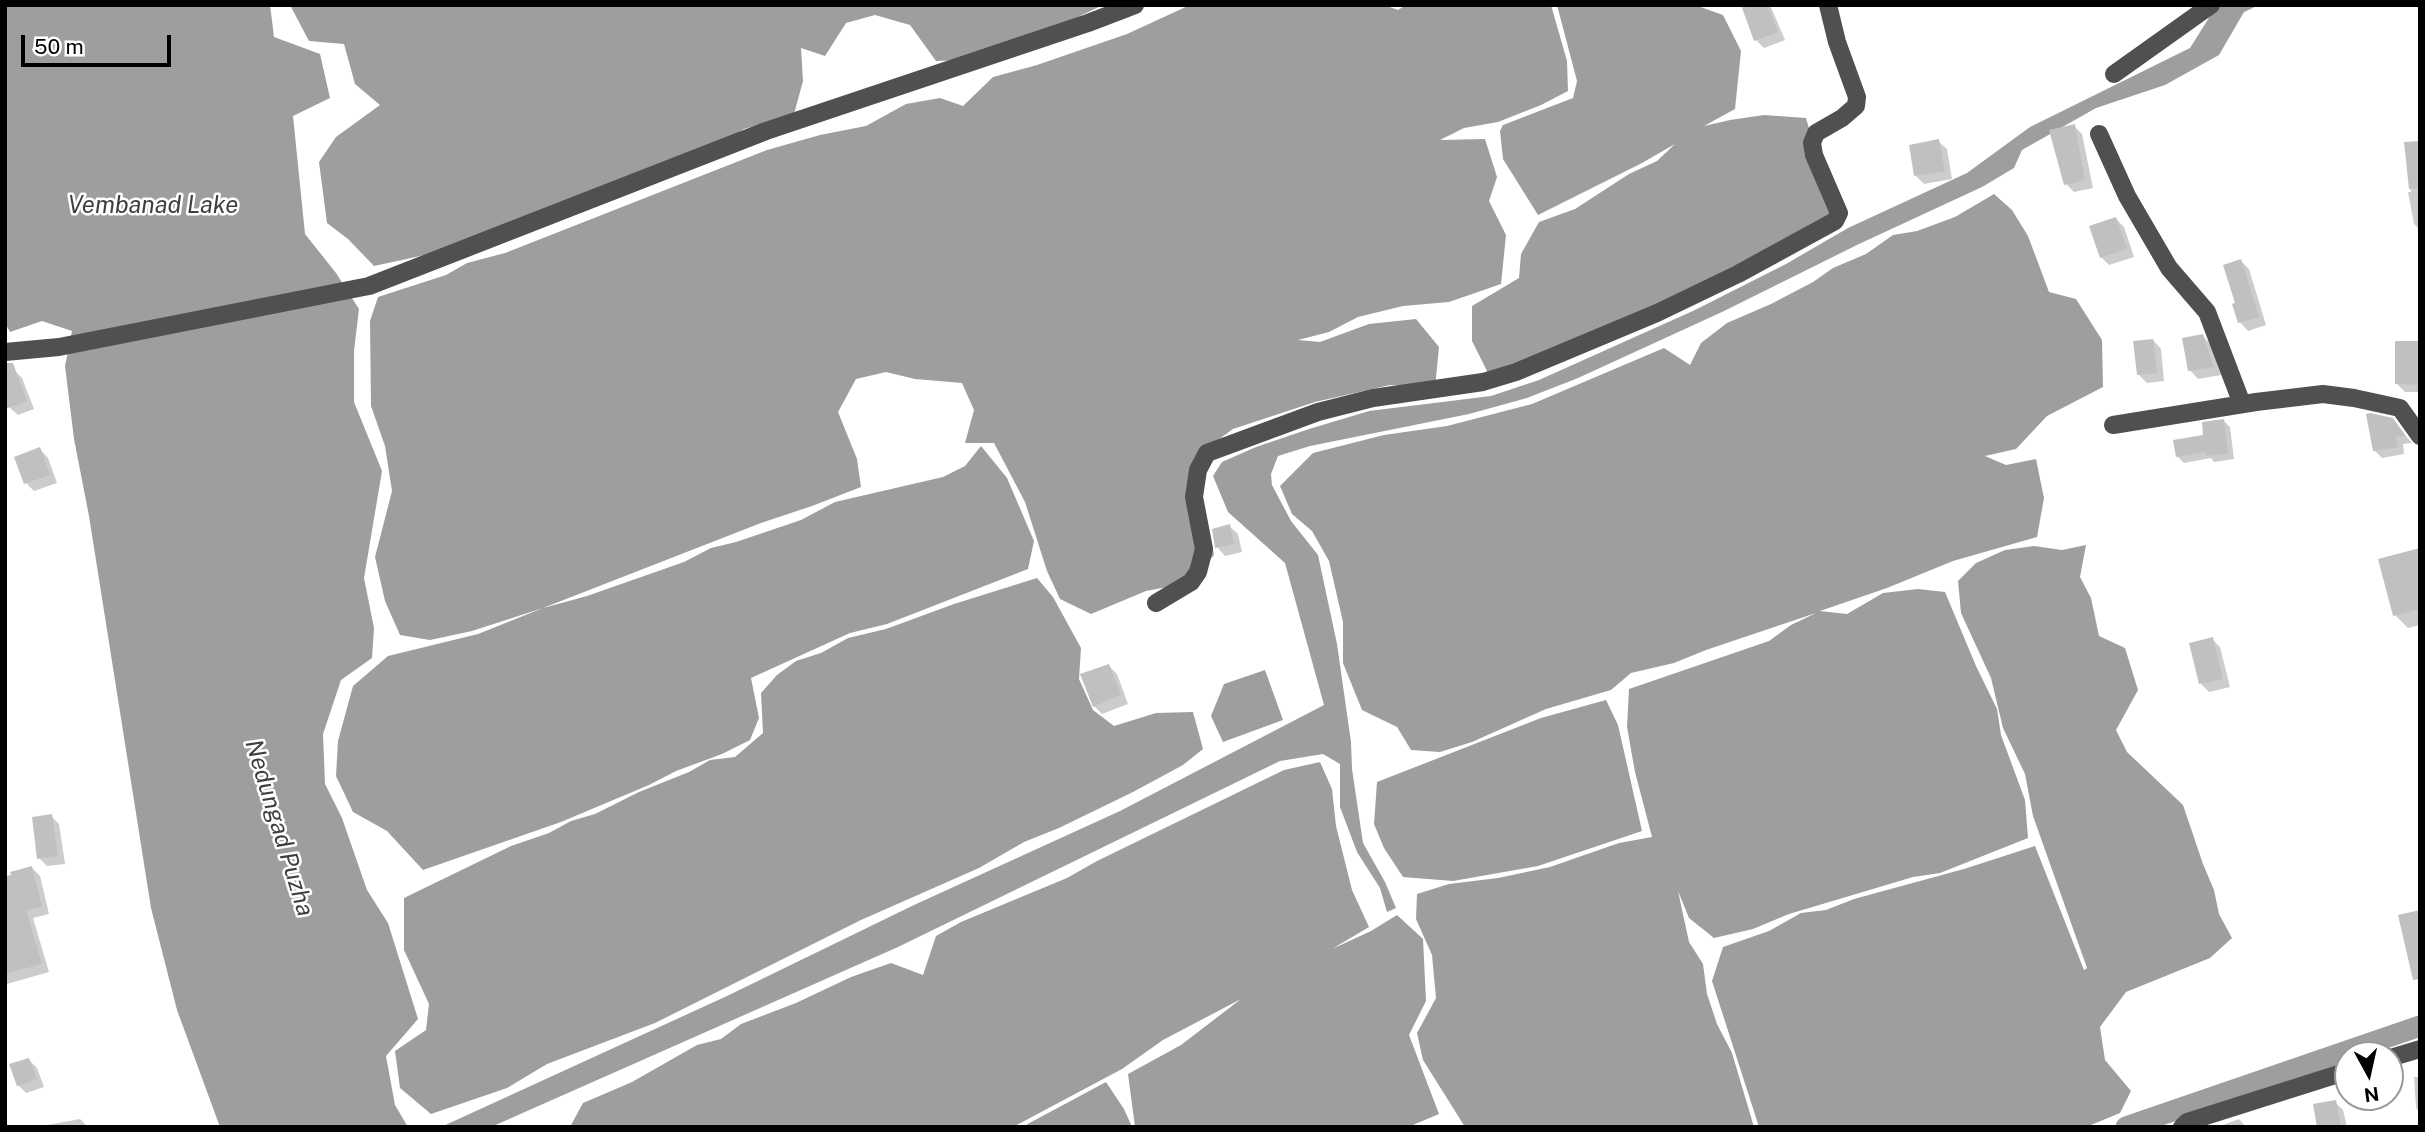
<!DOCTYPE html>
<html>
<head>
<meta charset="utf-8">
<style>
  body { margin:0 }
  #map { position:relative; width:2425px; height:1132px; overflow:hidden; background:#fff; font-family:"Public Sans",sans-serif }
  canvas { display:block }
  .frame { position:absolute; inset:0; border:7px solid #000; pointer-events:none }
  .north { position:absolute; left:2334px; top:1041px; width:70px; height:70px; box-sizing:border-box; background:#fff; border:2px solid #999; border-radius:50%; rotate:172deg; font-size:19px; font-weight:700; line-height:28px; text-align:center; color:#000 }
  .north::after { content:''; display:block; margin:auto; width:24px; height:32px; background:#000; clip-path:polygon(50% 0,100% 100%,50% 72%,0 100%) }
  .scale { position:absolute; left:21px; top:35px; width:150px; height:32px; box-sizing:border-box; border:4px solid #000; border-top:0; padding-left:9px; font-size:21px; line-height:24px; white-space:nowrap; color:#000; -webkit-text-stroke:5px #fff; paint-order:stroke }
</style>
</head>
<body>
<div id="map">
<canvas width="2425" height="1132"></canvas>
<div class="frame"></div>
<div class="north">N</div>
<div class="scale">50 m</div>
</div>
<script>
const ctx = document.querySelector('canvas').getContext('2d');
ctx.lineJoin = 'round';
function fill(path, color) {
  ctx.fillStyle = color;
  ctx.fill(path, 'evenodd');
}
function toPath(rows) {
  const path = new Path2D();
  for (const r of rows) {
    path.moveTo(r[0], r[1]);
    for (let i = 2; i < r.length; i += 2) path.lineTo(r[i], r[i + 1]);
  }
  return path;
}
function trace(path, color, width, dash) {
  ctx.strokeStyle = color;
  ctx.lineWidth = width;
  ctx.lineCap = dash ? 'butt' : 'round';
  ctx.setLineDash(dash || []);
  ctx.stroke(path);
}
function label(font, color, halo, rows, align = 'center') {
  ctx.font = font + ' "Public Sans",sans-serif';
  ctx.lineWidth = 5;
  ctx.setLineDash([]);
  ctx.textBaseline = 'middle';
  ctx.strokeStyle = halo;
  ctx.fillStyle = color;
  for (const [text, x, y, turn = 0] of rows) {
    ctx.save();
    ctx.translate(x, y);
    ctx.rotate((+turn || 0) * Math.PI / 180);
    ctx.textAlign = isNaN(turn) ? turn : align;
    if (halo) ctx.strokeText(text, 0, 0);
    ctx.fillText(text, 0, 0);
    ctx.restore();
  }
}
fill(toPath([
  [5,5,270,5,274,37,320,54,330,98,293,116,305,234,336,273,359,309,354,351,354,402,382,471,364,578,374,628,372,658,341,680,323,734,325,784,342,818,367,890,388,923,418,1019,386,1056,395,1105,408,1127,220,1127,177,1010,151,908,89,516,74,439,65,366,72,331,42,321,10,332,5,323],
  [290,5,1103,5,1080,16,1050,34,965,60,936,61,910,25,875,15,846,23,825,56,801,48,803,81,794,114,744,129,724,142,425,255,374,266,348,239,327,223,319,162,336,137,380,105,355,84,344,44,309,41],
  [1190,5,1384,5,1398,10,1406,5,1551,5,1567,61,1568,91,1541,105,1498,122,1464,128,1440,140,1485,139,1497,177,1489,201,1506,235,1501,284,1449,302,1403,306,1358,317,1329,332,1298,340,1320,342,1369,324,1416,319,1439,347,1435,388,1390,385,1315,402,1233,429,1211,445,1196,479,1204,505,1214,555,1189,583,1146,591,1091,614,1060,599,1047,571,1025,502,994,443,965,443,974,410,962,383,915,379,886,372,856,379,838,412,857,459,861,487,812,506,761,523,543,608,587,596,684,562,711,548,736,542,801,520,835,502,943,477,965,466,981,446,1007,478,1034,541,1028,569,887,624,850,633,751,678,759,718,750,740,722,754,676,771,649,785,561,822,423,870,387,831,353,812,336,776,338,741,353,686,388,656,478,634,543,608,472,631,430,640,400,635,385,601,375,557,392,491,385,446,371,406,370,321,378,297,446,275,467,263,505,253,767,150,820,135,866,126,906,104,940,98,963,106,993,77,1037,65,1127,34],
  [1557,5,1695,5,1723,15,1741,51,1735,109,1704,126,1730,120,1764,115,1806,118,1835,217,1806,237,1492,381,1472,341,1472,306,1519,278,1521,254,1539,222,1575,209,1629,174,1657,161,1675,144,1642,163,1538,215,1503,159,1500,131,1503,125,1573,98,1577,81],
  [2217,5,2259,5,2244,12,2219,55,2165,85,2096,108,2022,150,2014,168,1982,187,1859,244,1722,312,1578,378,1527,398,1469,414,1310,446,1278,456,1271,474,1272,485,1291,521,1318,555,1337,644,1351,742,1352,769,1363,843,1385,882,1396,908,1387,912,1380,888,1357,852,1340,807,1340,764,1323,754,1280,761,898,947,552,1100,491,1127,441,1127,727,996,914,905,1120,811,1324,705,1285,563,1228,512,1213,476,1222,462,1256,447,1309,429,1369,411,1491,396,1539,380,1695,310,1786,264,1848,228,1967,173,2030,127,2190,48],
  [1994,194,2012,210,2028,236,2049,292,2076,299,2102,340,2103,387,2047,416,2016,449,1985,456,2006,465,2036,459,2044,498,2037,537,1953,561,1887,588,1820,611,1847,614,1883,593,1918,589,1945,592,1976,666,1997,709,2001,735,2025,800,2028,838,1940,873,1913,877,1789,914,1753,929,1714,938,1689,918,1678,891,1689,942,1703,964,1707,994,1717,1024,1732,1053,1754,1127,1465,1127,1423,1060,1417,1033,1436,998,1432,955,1416,919,1417,894,1449,884,1498,878,1550,867,1619,843,1652,837,1635,772,1627,727,1629,689,1769,641,1791,625,1816,613,1706,650,1674,663,1631,673,1611,690,1546,709,1472,742,1440,752,1411,750,1397,727,1362,710,1343,663,1343,622,1329,561,1312,531,1292,514,1280,486,1313,453,1384,435,1447,426,1532,404,1664,348,1690,365,1701,343,1727,323,1771,304,1813,282,1833,268,1866,254,1893,235,1917,231,1955,217],
  [2086,545,2080,577,2091,598,2099,636,2125,648,2138,690,2116,730,2127,752,2183,805,2203,864,2214,890,2219,914,2232,938,2210,958,2126,992,2100,1027,2105,1060,2131,1091,2120,1113,2086,1127,1759,1127,1712,981,1723,947,1769,931,1801,913,1826,910,1854,899,1964,869,2035,846,2084,970,2087,968,2033,816,2025,774,2003,728,1991,678,1961,613,1958,581,1976,563,2005,550,2034,546,2062,550],
  [1037,578,1053,597,1081,648,1079,679,1093,710,1114,726,1156,713,1193,712,1203,749,1183,765,1133,792,1059,828,1024,842,979,868,861,920,655,1023,547,1064,507,1088,431,1114,400,1088,395,1051,426,1030,429,1004,404,950,404,898,511,846,549,833,571,821,595,814,639,792,689,772,710,760,735,757,763,733,761,693,777,675,796,661,821,653,848,638,886,629,954,604],
  [1265,670,1283,720,1223,742,1211,716,1224,684],
  [1606,700,1618,725,1642,831,1538,866,1453,881,1403,877,1384,848,1374,824,1377,782,1541,718],
  [1320,762,1332,789,1336,826,1352,890,1369,927,1332,949,1371,931,1397,915,1423,939,1426,1001,1409,1035,1439,1114,1408,1127,1135,1127,1128,1074,1181,1045,1241,999,1163,1040,1122,1069,1013,1127,570,1127,583,1103,632,1082,697,1045,721,1039,741,1024,796,1003,851,977,891,963,923,975,936,936,961,922,1067,878,1097,861,1284,770],
  [1106,1082,1124,1109,1132,1127,1022,1127]
]), '#9e9e9e');
fill(toPath([
  [1747,5,1770,5,1785,40,1764,48,1756,40],
  [2074,126,2082,134,2093,188,2074,192,2066,184],
  [1938,141,1947,149,1952,179,1924,184,1916,176],
  [2420,142,2420,230,2414,224,2408,192,2411,192,2406,144],
  [2116,219,2124,227,2134,257,2109,265,2101,257],
  [2241,261,2249,269,2266,325,2248,331,2240,322],
  [2203,336,2211,345,2221,375,2198,379,2190,370],
  [2153,340,2161,349,2164,381,2147,383,2139,375],
  [2420,343,2420,392,2405,392,2397,384],
  [14,370,22,378,34,409,18,415,9,407],
  [2392,420,2412,443,2403,444,2404,454,2382,458,2374,450],
  [2224,421,2230,427,2234,459,2214,462,2211,458,2184,463,2177,456],
  [40,449,48,458,57,483,34,491,26,483],
  [1229,526,1238,534,1242,552,1225,556,1217,547],
  [2420,550,2420,625,2408,628,2395,615],
  [2212,639,2220,647,2230,687,2209,692,2201,684],
  [1109,666,1117,674,1128,704,1102,714,1094,706],
  [51,816,59,824,65,864,47,866,39,858],
  [32,868,40,876,49,914,33,918,49,972,7,984,5,878],
  [29,1060,37,1068,44,1087,26,1093,18,1085],
  [2414,1077,2420,1077,2420,1112,2416,1108],
  [2335,1102,2343,1110,2347,1127,2319,1127],
  [80,1119,88,1127,37,1127],
  [2239,1119,2246,1127,2218,1127]
]), '#0003');
trace(toPath([
  [2126,1127,2420,1026]
]), '#9e9e9e', 21);
fill(toPath([
  [1741,5,1768,5,1778,32,1754,41],
  [2075,124,2085,180,2064,185,2049,130],
  [1939,139,1945,171,1914,176,1909,145],
  [2420,141,2420,188,2409,189,2404,142],
  [2116,217,2127,249,2100,258,2089,226],
  [2241,259,2259,317,2238,323,2232,304,2235,303,2223,265],
  [2203,334,2214,367,2188,371,2182,338],
  [2153,339,2157,373,2137,375,2133,341],
  [2395,341,2420,341,2420,385,2395,384],
  [5,363,13,363,27,401,5,409],
  [2370,413,2393,418,2406,436,2396,437,2398,447,2373,451,2366,414],
  [2224,419,2228,453,2206,456,2205,452,2176,457,2173,440,2203,435,2202,422],
  [40,447,50,475,24,484,14,457],
  [1230,524,1234,544,1215,548,1212,529],
  [2420,548,2420,609,2393,616,2378,559],
  [2213,637,2223,679,2199,684,2189,643],
  [1109,664,1121,695,1093,707,1080,674],
  [52,814,58,856,37,859,32,817],
  [32,866,42,907,26,910,42,964,5,974,5,876,11,875,10,872],
  [2420,910,2420,979,2413,980,2398,915],
  [29,1058,37,1079,17,1086,9,1064],
  [2336,1100,2341,1127,2317,1127,2313,1104]
]), '#c0c0c0');
trace(toPath([
  [2114,74,2211,5],
  [2099,134,2127,196,2169,268,2207,312,2242,404],
  [5,352,59,347,369,286,766,131,1088,23,1135,5],
  [2113,425,2256,402,2323,394,2354,398,2400,408,2420,436],
  [1156,603,1191,582,1198,572,1204,549,1194,497,1198,470,1207,453,1318,412,1373,398,1483,382,1516,372,1657,313,1738,274,1835,221,1839,213,1814,155,1812,143,1816,133,1842,118,1856,106,1857,97,1837,42,1828,5],
  [2390,1058,2420,1049],
  [2182,1127,2187,1122,2348,1071]
]), '#505050', 18);
label('italic 24px', '#3f3f3f', '#fff', [
  ["Vembanad Lake",153,206],
  ["Nedungad Puzha",279,828,73]
]);
</script>
</body>
</html>
